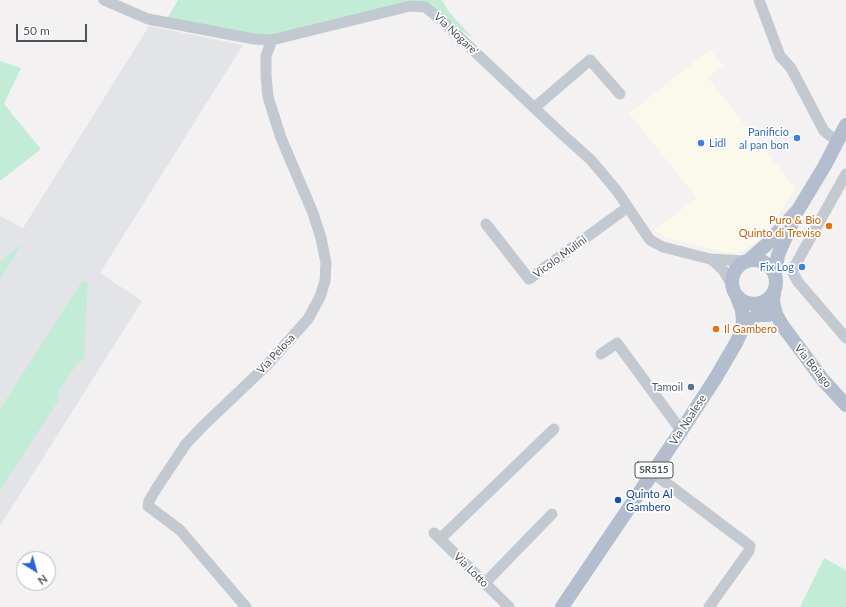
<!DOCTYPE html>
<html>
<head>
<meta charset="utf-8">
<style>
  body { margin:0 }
  #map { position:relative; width:846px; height:607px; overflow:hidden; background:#f3f1f1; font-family:Lato,sans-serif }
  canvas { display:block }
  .north { position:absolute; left:16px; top:551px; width:40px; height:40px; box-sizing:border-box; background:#fff; border:1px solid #b7babe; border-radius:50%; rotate:143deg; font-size:11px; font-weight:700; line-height:16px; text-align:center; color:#4a525c }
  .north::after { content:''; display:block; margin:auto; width:14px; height:18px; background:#2863d6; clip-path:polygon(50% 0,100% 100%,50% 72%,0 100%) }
  .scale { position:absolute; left:16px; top:24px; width:71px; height:18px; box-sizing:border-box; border:2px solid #4a525c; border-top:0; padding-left:5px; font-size:12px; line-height:14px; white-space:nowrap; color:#4a525c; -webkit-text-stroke:3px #fff; paint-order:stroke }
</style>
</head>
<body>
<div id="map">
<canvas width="846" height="607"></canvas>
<div class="north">N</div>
<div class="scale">50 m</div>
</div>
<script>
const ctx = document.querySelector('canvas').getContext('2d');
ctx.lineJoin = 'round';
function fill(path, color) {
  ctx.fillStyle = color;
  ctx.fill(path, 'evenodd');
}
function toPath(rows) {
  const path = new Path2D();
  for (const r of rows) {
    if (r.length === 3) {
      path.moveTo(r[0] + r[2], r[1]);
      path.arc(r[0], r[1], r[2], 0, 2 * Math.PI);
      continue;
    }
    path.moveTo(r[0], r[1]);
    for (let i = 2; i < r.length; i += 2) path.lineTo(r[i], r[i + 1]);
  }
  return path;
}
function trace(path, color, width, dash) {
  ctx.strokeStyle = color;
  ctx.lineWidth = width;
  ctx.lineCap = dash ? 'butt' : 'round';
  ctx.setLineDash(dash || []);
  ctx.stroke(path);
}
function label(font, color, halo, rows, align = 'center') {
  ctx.font = font + ' Lato,sans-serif';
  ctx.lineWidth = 3.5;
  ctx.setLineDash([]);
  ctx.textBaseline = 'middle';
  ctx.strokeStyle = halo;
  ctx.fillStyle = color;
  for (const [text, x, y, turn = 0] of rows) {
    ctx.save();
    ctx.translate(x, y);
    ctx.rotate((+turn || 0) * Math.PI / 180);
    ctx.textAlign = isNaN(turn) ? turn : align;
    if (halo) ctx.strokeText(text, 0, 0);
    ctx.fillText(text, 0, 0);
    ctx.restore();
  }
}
fill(toPath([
  [710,50,723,65,708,78,796,189,773,222,755,243,743,251,735,253,724,252,666,238,654,230,697,198,629,113]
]), '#fbf8ec');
fill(toPath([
  [149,26,243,45,100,273,142,301,0,526,0,216,23,228]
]), '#e3e4e7');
fill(toPath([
  [178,0,442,0,449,12,473,38,427,8,370,19,280,39,165,22],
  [0,61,21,68,4,104,41,149,0,181],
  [19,246,21,246,0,279,0,262],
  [85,281,88,283,84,358,78,363,60,388,58,401,0,490,0,409,81,283],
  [824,558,846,570,846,607,800,607]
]), '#c3ecd7');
trace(toPath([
  [104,0,148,19,254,39,272,40,410,6,425,7,439,18,562,134,591,160,617,191,650,240,663,247,710,259,746,261],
  [759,0,780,56,791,68,824,131,838,142],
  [534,108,590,60,620,94],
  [846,174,792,271,798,282,846,338],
  [486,224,529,279,628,207],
  [711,259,723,270,732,285],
  [601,354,617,343,677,425,683,428],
  [653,473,750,546,749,551,709,607],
  [434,533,509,607],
  [440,539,554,429],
  [485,583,552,514],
  [246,607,180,530,148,506,149,501,156,489,186,444,203,426,267,365,308,319,320,297,325,281,326,263,321,238,313,213,281,138,268,97,266,76,266,56,272,40]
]), '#c2c9d1', 11);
trace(toPath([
  [754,282,22],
  [749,260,766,245,798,210,824,167,846,125],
  [775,273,778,255,792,223],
  [774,293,773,302,776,314,782,325,823,380,846,405],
  [749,321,758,315,768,315],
  [562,607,683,428,715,379,736,343,742,330,743,320,742,310,737,297]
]), '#b3bdcd', 14);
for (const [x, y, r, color] of [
  [797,138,4,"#3f7fe0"],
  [701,143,4,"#3f7fe0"],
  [829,226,4,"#e8710a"],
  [802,267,4,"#3f7fe0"],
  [716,329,4,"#e8710a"],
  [691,387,4,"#5c6f8a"],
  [618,500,4,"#1a4fb4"]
]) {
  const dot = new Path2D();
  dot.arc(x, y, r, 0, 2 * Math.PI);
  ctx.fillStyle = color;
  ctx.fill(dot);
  trace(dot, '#fff', 1.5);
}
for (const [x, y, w] of [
  [654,470,38]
]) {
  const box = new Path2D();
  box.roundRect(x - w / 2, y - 8, w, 16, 3);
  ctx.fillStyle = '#fff';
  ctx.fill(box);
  trace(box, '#4a525c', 1);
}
label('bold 10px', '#4a525c', null, [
  ["SR515",654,470]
]);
label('11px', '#4a525c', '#fff', [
  ["Via Nogare'",456,34,43],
  ["Vicolo Mulini",560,257,-36],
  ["Via Pelosa",276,354,-47],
  ["Via Boiago",813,366,51],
  ["Via Noalese",688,420,-57],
  ["Via Lotto",471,570,45]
]);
label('11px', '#366cbe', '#fff', [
  ["Panificio",789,132],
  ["al pan bon",789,145],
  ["Lidl",709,143,"left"],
  ["Fix Log",794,267]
], 'right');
label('11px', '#c56008', '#fff', [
  ["Puro & Bio",821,220],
  ["Quinto di Treviso",821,233],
  ["Il Gambero",724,329,"left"]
], 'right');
label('11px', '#4e5e75', '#fff', [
  ["Tamoil",683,387]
], 'right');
label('11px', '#164399', '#fff', [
  ["Quinto Al",626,494],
  ["Gambero",626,507]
], 'left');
</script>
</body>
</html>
